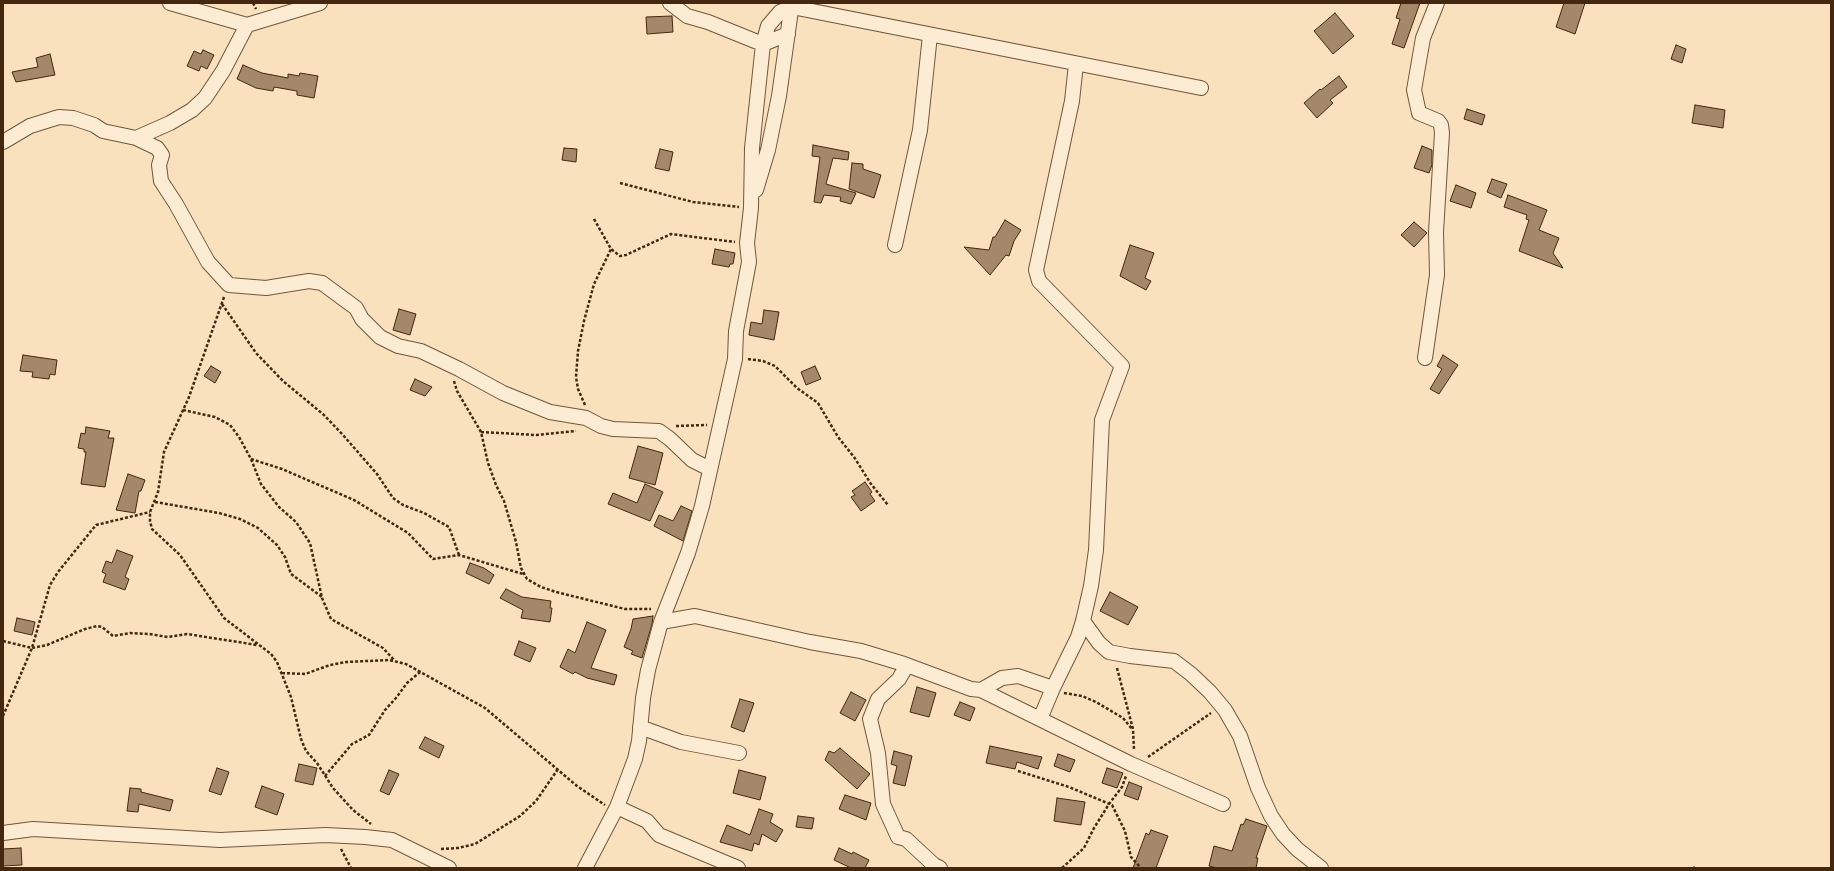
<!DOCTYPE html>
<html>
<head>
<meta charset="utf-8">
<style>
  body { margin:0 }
  #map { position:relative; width:1834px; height:871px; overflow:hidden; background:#fae1bd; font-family:"Libre Caslon Text",serif }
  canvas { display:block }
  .frame { position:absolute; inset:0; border:4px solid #44270f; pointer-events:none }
</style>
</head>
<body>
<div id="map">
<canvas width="1834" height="871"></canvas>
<div class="frame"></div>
</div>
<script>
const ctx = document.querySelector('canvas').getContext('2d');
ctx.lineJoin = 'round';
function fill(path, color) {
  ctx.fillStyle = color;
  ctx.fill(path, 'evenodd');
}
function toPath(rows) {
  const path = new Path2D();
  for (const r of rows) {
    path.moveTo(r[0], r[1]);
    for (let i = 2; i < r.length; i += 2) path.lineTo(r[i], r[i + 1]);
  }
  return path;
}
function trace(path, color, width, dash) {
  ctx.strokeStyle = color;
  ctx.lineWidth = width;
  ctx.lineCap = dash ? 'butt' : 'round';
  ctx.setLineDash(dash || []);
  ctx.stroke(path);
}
const building = toPath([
  [1401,3,1420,3,1404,48,1392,44,1400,19,1396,18,1401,3],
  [1564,3,1585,3,1575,34,1556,27,1564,3],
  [1335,13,1354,36,1333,54,1314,31,1335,13],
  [672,16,673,32,647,34,646,17,672,16],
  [1676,45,1686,49,1682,63,1671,59,1676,45],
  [203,50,214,55,207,69,201,66,199,71,187,66,194,51,201,54,203,50],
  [50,54,55,75,16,82,12,72,38,67,36,58,50,54],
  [243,65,262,73,288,78,288,74,299,76,300,73,318,76,314,98,297,95,297,91,274,87,273,91,256,88,237,79,243,65],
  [1339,76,1347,87,1330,100,1333,103,1317,118,1304,103,1320,89,1321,90,1339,76],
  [1695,105,1725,110,1723,128,1692,123,1695,105],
  [1467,109,1485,115,1482,125,1464,119,1467,109],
  [813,145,849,152,848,160,833,158,826,184,856,193,851,204,840,201,841,197,824,195,821,203,814,202,820,157,812,156,813,145],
  [1422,146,1432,150,1432,165,1429,173,1414,168,1422,146],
  [564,148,577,149,576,162,562,160,564,148],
  [660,149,673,152,669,171,655,168,660,149],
  [852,163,863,164,863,169,881,175,874,198,849,189,852,163],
  [1492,179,1507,184,1501,198,1487,192,1492,179],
  [1456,185,1476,193,1471,208,1450,201,1456,185],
  [1508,195,1547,210,1539,230,1559,238,1553,253,1563,268,1519,251,1529,220,1526,219,1527,215,1504,207,1508,195],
  [1005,220,1021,230,1014,241,1009,256,1006,255,990,275,964,247,989,250,993,237,995,237,1005,220],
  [1414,222,1427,233,1414,247,1401,235,1414,222],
  [1130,245,1154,253,1145,278,1151,281,1146,290,1120,276,1130,245],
  [715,249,735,253,733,264,730,264,729,267,712,264,715,249],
  [399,309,416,314,410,335,393,330,399,309],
  [764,310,779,312,774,340,749,335,751,322,762,324,764,310],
  [23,355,57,360,55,375,50,374,49,379,32,377,33,372,20,371,23,355],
  [1443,355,1458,365,1439,394,1430,389,1442,369,1437,366,1443,355],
  [211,366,221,372,215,383,204,376,211,366],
  [815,366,821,379,806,385,801,372,815,366],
  [415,379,432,387,425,396,410,390,415,379],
  [86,427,110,431,108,438,114,438,105,487,81,484,86,452,84,452,84,449,78,448,81,433,85,434,86,427],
  [638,446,663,453,655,485,629,478,638,446],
  [128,474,145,480,141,491,139,491,135,513,116,510,128,474],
  [865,482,872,492,870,494,875,501,861,511,851,497,855,495,852,491,865,482],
  [645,484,663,492,650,521,608,504,613,493,637,503,645,484],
  [681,506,692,511,683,541,654,526,659,515,673,521,681,506],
  [117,550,133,556,125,577,129,579,125,590,103,582,106,574,102,572,106,561,112,563,117,550],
  [470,563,484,568,494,575,489,584,466,573,470,563],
  [506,589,522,597,551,601,550,608,552,608,550,622,521,618,523,610,500,598,506,589],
  [1110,592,1138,607,1128,625,1100,611,1110,592],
  [653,616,652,624,642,658,631,654,633,651,624,647,631,629,633,619,653,616],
  [17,618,35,622,32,635,14,631,17,618],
  [587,622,606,630,591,668,617,675,614,685,587,678,575,672,573,674,560,667,568,649,575,653,587,622],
  [519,641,536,648,530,662,514,655,519,641],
  [917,687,936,693,929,717,910,712,917,687],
  [851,692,866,700,855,721,840,713,851,692],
  [740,699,754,703,744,732,731,727,740,699],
  [960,702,975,708,970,721,954,715,960,702],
  [425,737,444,746,439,758,419,748,425,737],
  [990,746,1042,757,1038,769,1017,762,1015,769,986,763,990,746],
  [840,748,870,774,857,789,825,760,829,751,834,753,840,748],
  [894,751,912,756,905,786,893,783,897,766,891,764,894,751],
  [1058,754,1075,760,1070,772,1054,766,1058,754],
  [299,764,317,768,313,785,295,781,299,764],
  [217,768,229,772,221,795,209,791,217,768],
  [1107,768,1123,773,1117,788,1102,783,1107,768],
  [389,770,399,774,389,795,380,791,389,770],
  [739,770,766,777,760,800,733,793,739,770],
  [1129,782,1142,787,1138,800,1124,795,1129,782],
  [262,786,284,794,277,815,255,807,262,786],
  [130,788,141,789,141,792,173,800,170,811,139,804,138,812,127,811,130,788],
  [845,795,871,803,866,820,839,809,845,795],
  [1057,798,1085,802,1081,825,1054,821,1057,798],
  [759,809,773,814,770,822,783,830,776,842,762,834,759,845,754,843,752,851,720,842,727,825,750,835,759,809],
  [798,816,814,818,812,829,796,827,798,816],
  [1246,819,1267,826,1256,858,1258,858,1256,868,1217,868,1209,866,1214,846,1232,851,1241,824,1243,825,1246,819],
  [1151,830,1168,836,1156,868,1133,868,1146,833,1149,835,1151,830],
  [21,848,22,865,3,866,3,849,21,848],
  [839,848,852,854,853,852,869,860,865,868,851,868,834,860,839,848]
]);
fill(building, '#a38869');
trace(building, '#44270f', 1);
const street = toPath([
  [170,3,247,25,320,3],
  [670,3,687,16,708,22,755,41,763,44,788,34],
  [136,138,170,123,192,110,205,98,223,71,247,25],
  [3,142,30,126,59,117,73,118,94,125,103,131,136,138,157,148,162,155,159,165,161,181,176,204,208,262,229,285,266,288,309,281,322,283,356,308,362,319,380,337,398,346,421,351,459,369,503,393,550,412,586,418,601,426,613,429,659,431,670,439,692,460,710,469],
  [756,190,768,150,779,96,792,3],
  [895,245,920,130,930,35],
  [1425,358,1437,275,1436,232,1442,133,1441,125,1438,121,1419,113,1414,90,1423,38,1437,3],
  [1083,621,1099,643,1109,652,1130,656,1174,661,1191,674,1210,692,1225,710,1240,736,1258,788,1271,816,1283,834,1297,849,1321,868],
  [661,622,695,616,810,642,861,651,904,664,971,689,981,690,1002,678,1018,676,1053,688],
  [907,665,899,679,878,699,870,719,878,753,883,804,898,837,906,839,934,865,940,868],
  [981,690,1131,764,1223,804],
  [1040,719,1053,688,1078,637,1083,621,1091,586,1096,550,1102,420,1122,366,1039,281,1036,270,1072,101,1076,64],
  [640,727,681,742,739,753],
  [617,807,647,821,659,835,738,868],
  [3,833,33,829,220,840,326,835,365,837,392,840,449,868],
  [585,868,617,807,635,759,639,741,643,698,648,670,661,622,688,553,702,506,735,359,736,331,749,262,747,243,751,208,752,148,763,44,768,26,780,12,792,7,1201,88]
]);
trace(street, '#72563a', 16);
trace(toPath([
  [253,3,256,9],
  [620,183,693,202,739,207],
  [594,219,611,249,620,256,626,255,671,234,735,242],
  [224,297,189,397,164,452,158,492,150,512,150,521,152,529,180,555,224,618,271,654,277,662,291,697,301,739,306,751,317,763,333,788,353,810,371,824],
  [222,304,256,353,283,381,324,415,343,435,377,474,393,498,403,505,424,513,449,527,459,555],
  [748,359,763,361,775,366,797,388,818,403,838,437,854,457,871,484,888,505],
  [454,381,457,391,481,432,488,463,496,485,504,501,516,542,521,568,527,579,541,587,556,592,625,609,651,609],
  [585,405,578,389,576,377,578,351,584,321,594,284,611,249],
  [183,410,215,417,230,425,239,437,251,459,261,484,279,507,296,522,310,543,322,598,331,619,383,648,394,660],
  [676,426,707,425],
  [481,432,536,435,576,431],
  [251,459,282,469,354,500,408,533,433,559,459,555,523,574],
  [155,502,219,513,240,519,258,528,277,545,285,557,291,574,322,597],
  [3,641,32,648,47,645,85,629,97,626,102,627,113,636,130,633,149,634,168,637,187,634,257,645],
  [1117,668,1133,729,1134,750],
  [282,673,305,674,330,665,346,662,389,660,406,664,485,708,577,786,605,805],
  [1064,693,1082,696,1096,702,1123,718,1132,729],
  [3,716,32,648,50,585,58,572,96,525,150,512],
  [1148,757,1211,713],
  [1018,771,1069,787,1112,805,1125,831,1131,857,1141,868],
  [325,776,352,744,369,735,385,710,396,698,407,683,420,672],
  [341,849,351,868],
  [441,849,458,848,475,844,520,816,536,801,558,769],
  [1062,868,1084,848,1094,828,1109,804,1122,787,1126,776],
  [1694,868,1695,867]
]), '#44270f', 2.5, [3, 2]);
trace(street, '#fcecd4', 14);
</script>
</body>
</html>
